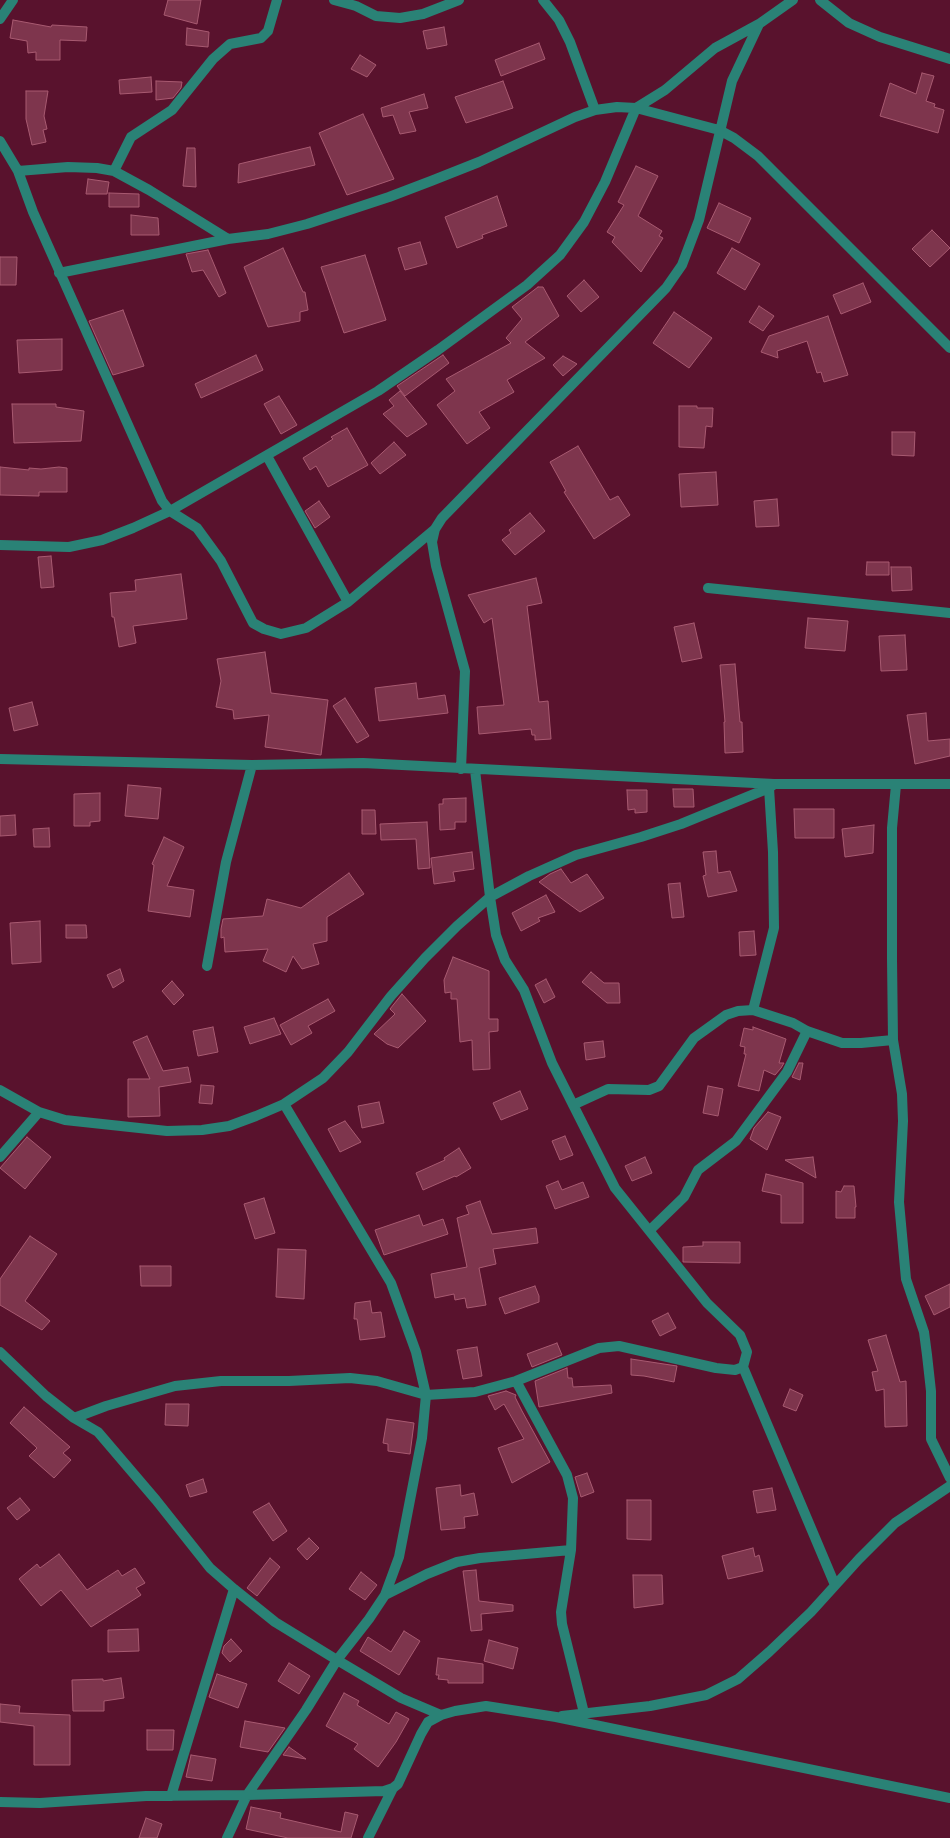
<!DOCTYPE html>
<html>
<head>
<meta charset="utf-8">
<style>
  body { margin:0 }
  canvas { display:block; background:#59122d }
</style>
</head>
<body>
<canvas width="950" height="1838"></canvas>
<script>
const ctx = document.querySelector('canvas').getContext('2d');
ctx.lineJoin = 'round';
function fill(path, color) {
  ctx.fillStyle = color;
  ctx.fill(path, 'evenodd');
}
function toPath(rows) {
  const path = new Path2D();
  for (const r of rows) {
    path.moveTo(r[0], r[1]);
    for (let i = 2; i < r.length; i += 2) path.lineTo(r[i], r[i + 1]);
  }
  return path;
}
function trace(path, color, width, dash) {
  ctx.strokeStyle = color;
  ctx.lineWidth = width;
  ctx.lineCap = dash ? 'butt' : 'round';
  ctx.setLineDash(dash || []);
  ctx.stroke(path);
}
const building = toPath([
  [168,0,201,0,197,24,164,15,168,0],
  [13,20,51,27,52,25,87,27,86,41,60,40,60,60,36,60,36,52,28,53,27,41,10,38,13,20],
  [444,27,447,45,427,49,423,31,444,27],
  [187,28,209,32,208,47,186,45,187,28],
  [539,43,545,59,501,76,495,60,539,43],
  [360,55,376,65,367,77,351,69,360,55],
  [922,73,934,76,926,101,935,104,934,107,944,110,938,133,880,116,890,83,916,94,922,73],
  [151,77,152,92,120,94,119,80,151,77],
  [156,81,182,82,181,88,173,98,156,100,156,81],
  [503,81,513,108,466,123,455,97,503,81],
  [26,91,48,91,44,116,47,129,43,130,46,142,32,145,26,119,26,91],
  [424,94,428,108,409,112,416,131,400,134,393,115,383,117,381,108,424,94],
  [363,114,394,179,347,195,319,133,363,114],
  [310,147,315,165,238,183,239,164,310,147],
  [187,148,195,148,196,187,183,186,187,148],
  [636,166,658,176,638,216,662,231,659,236,663,238,641,272,612,242,615,237,607,232,624,205,618,202,636,166],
  [88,179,109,182,107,194,86,194,88,179],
  [109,193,139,194,139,207,109,207,109,193],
  [497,196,507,226,482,235,483,238,457,248,445,217,497,196],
  [719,203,751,218,739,243,707,228,719,203],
  [131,215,158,218,159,235,131,235,131,215],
  [932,230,950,248,930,267,912,249,932,230],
  [420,242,427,264,405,270,398,248,420,242],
  [283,248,303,292,305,292,308,310,300,312,300,321,268,327,244,267,283,248],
  [732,248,760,264,745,290,717,273,732,248],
  [208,250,226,293,219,297,203,270,192,272,186,254,208,250],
  [365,255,386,320,344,333,321,267,365,255],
  [0,257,17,257,16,285,0,285,0,257],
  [584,280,599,297,581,312,567,296,584,280],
  [863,283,871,302,841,314,833,295,863,283],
  [538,287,543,287,559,316,525,342,545,358,507,380,514,392,479,412,490,428,467,444,437,405,455,391,446,379,511,343,506,338,522,319,512,307,538,287],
  [759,306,774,316,763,331,749,322,759,306],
  [123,310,144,366,113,375,89,321,123,310],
  [674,312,712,338,689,368,653,343,674,312],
  [828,316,848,375,824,382,821,372,817,373,807,341,777,351,778,358,761,352,769,336,828,316],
  [62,339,62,370,19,373,17,340,62,339],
  [256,355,263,370,201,398,195,384,256,355],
  [443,355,449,363,405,396,397,386,443,355],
  [563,356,577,364,563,376,553,365,563,356],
  [400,391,427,424,407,437,383,414,394,406,389,400,400,391],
  [279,396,297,425,281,434,264,404,279,396],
  [12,404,56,404,56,407,84,411,81,441,14,443,12,404],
  [679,406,697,406,697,408,713,408,712,427,706,426,704,448,679,447,679,406],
  [347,428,368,465,328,487,316,466,310,470,303,458,333,439,331,437,347,428],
  [892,432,915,432,914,456,892,455,892,432],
  [394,442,406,455,380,474,371,463,394,442],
  [578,446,610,500,618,496,630,515,594,539,564,492,566,491,550,462,578,446],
  [0,467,29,470,29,468,41,469,59,467,67,468,67,492,39,492,39,496,0,495,0,467],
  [716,472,718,505,681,507,679,474,716,472],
  [777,499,779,526,756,527,754,501,777,499],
  [319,501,330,517,315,528,305,511,319,501],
  [530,513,545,531,515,555,502,540,511,533,509,530,530,513],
  [51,556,54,587,41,588,38,557,51,556],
  [867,562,889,562,889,575,866,575,867,562],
  [891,567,911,567,912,590,892,591,891,567],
  [181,574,187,619,133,626,136,643,119,647,114,617,112,617,110,593,136,591,135,580,181,574],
  [536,578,542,603,527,606,539,702,548,701,551,739,535,740,535,735,532,735,531,729,479,734,477,707,504,705,492,618,484,623,468,595,536,578],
  [808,618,848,621,845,651,805,648,808,618],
  [694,623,702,658,682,662,674,627,694,623],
  [905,635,907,670,881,671,879,636,905,635],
  [265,652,271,693,328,700,321,755,265,747,269,715,234,719,233,710,216,707,221,681,217,659,265,652],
  [735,664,740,722,742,722,743,752,725,753,724,722,725,722,720,665,735,664],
  [416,683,418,699,445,695,448,713,379,721,375,688,416,683],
  [345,698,369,736,357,743,333,706,345,698],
  [32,702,38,725,14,731,9,708,32,702],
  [926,713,928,741,950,739,950,756,915,764,907,715,926,713],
  [128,785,161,788,158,819,125,816,128,785],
  [673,789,693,789,694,807,674,807,673,789],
  [627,790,647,790,647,812,635,813,635,809,628,810,627,790],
  [100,793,100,821,90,822,90,826,74,826,74,794,100,793],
  [466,798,466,822,455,822,455,829,440,830,439,804,443,804,443,799,466,798],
  [794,809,834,809,834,838,795,838,794,809],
  [362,810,375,810,376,834,362,834,362,810],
  [15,815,16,835,0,836,0,816,15,815],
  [427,822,430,868,418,869,416,839,381,840,380,824,427,822],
  [874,825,873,853,845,857,842,829,874,825],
  [49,828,50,847,34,847,33,829,49,828],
  [164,837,184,847,167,886,194,890,190,917,148,911,154,865,152,864,164,837],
  [716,851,718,873,730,871,737,891,708,897,703,876,706,875,703,852,716,851],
  [472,852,474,869,453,872,455,881,434,884,431,858,472,852],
  [561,869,571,883,587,874,604,898,580,912,539,882,550,874,561,869],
  [349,873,364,894,327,917,327,941,313,944,319,964,302,969,293,956,286,972,263,961,268,949,225,952,224,937,221,938,221,929,223,919,263,916,267,899,301,908,349,873],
  [680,883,684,917,672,918,668,884,680,883],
  [546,895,555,912,538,918,540,921,521,931,512,913,546,895],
  [40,921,41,962,12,964,10,923,40,921],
  [66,925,86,925,87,938,66,938,66,925],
  [754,931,756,955,740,956,739,932,754,931],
  [453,957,489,971,489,1019,498,1019,498,1031,489,1032,490,1069,473,1070,472,1040,460,1042,457,999,451,999,451,992,445,993,444,980,453,957],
  [120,969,124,981,113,988,107,975,120,969],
  [591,972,604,983,619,983,620,1003,607,1003,582,982,591,972],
  [546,979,555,997,544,1003,535,985,546,979],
  [172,981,184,995,174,1005,162,991,172,981],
  [402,994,426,1021,398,1048,387,1044,374,1034,395,1014,390,1009,402,994],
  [328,999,335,1011,308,1026,312,1033,291,1045,280,1025,328,999],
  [274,1018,281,1034,250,1044,244,1027,274,1018],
  [213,1027,218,1052,198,1056,193,1031,213,1027],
  [753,1027,786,1039,779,1063,784,1063,781,1068,775,1075,764,1070,759,1091,738,1086,746,1054,744,1054,745,1047,740,1046,744,1028,753,1030,753,1027],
  [147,1036,163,1071,188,1067,191,1082,159,1087,160,1116,128,1117,128,1079,150,1079,133,1042,147,1036],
  [603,1041,605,1057,586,1060,584,1043,603,1041],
  [799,1063,803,1063,800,1080,792,1077,799,1063],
  [201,1085,214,1086,212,1104,199,1103,201,1085],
  [708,1086,723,1089,718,1116,703,1113,708,1086],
  [520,1091,528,1109,501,1120,493,1103,520,1091],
  [379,1102,384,1123,362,1128,358,1106,379,1102],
  [768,1112,781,1117,767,1150,750,1139,754,1128,768,1112],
  [345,1121,361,1142,340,1152,328,1129,345,1121],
  [565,1136,573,1155,560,1160,552,1141,565,1136],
  [27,1137,51,1157,25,1189,0,1168,27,1137],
  [459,1148,471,1168,456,1177,455,1176,423,1190,416,1173,445,1160,444,1158,459,1148],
  [645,1157,652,1173,632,1181,625,1166,645,1157],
  [813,1157,816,1178,785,1160,813,1157],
  [766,1174,803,1183,803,1223,781,1223,781,1195,762,1191,766,1174],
  [558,1181,562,1190,583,1182,589,1197,555,1209,546,1186,558,1181],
  [844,1186,854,1186,856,1207,855,1207,855,1218,836,1218,836,1191,841,1192,844,1186],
  [264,1198,275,1233,255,1239,244,1204,264,1198],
  [480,1201,492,1234,536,1228,538,1243,493,1249,496,1264,479,1268,486,1305,467,1308,465,1298,455,1300,454,1294,435,1298,431,1274,467,1267,457,1218,469,1214,466,1206,480,1201],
  [419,1215,423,1226,443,1219,448,1234,384,1255,375,1230,419,1215],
  [30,1236,57,1254,25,1301,50,1321,42,1330,0,1305,0,1279,30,1236],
  [703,1242,740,1242,740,1263,683,1262,683,1247,703,1246,703,1242],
  [278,1249,306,1250,304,1299,276,1297,278,1249],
  [140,1266,171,1266,171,1286,141,1286,140,1266],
  [950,1284,950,1307,934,1315,925,1296,950,1284],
  [535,1286,539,1296,539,1302,505,1314,499,1298,535,1286],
  [370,1301,372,1313,381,1312,385,1337,360,1340,357,1319,354,1319,355,1303,370,1301],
  [668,1313,676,1328,660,1336,652,1321,668,1313],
  [886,1335,900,1382,906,1381,907,1426,885,1427,884,1389,876,1391,872,1372,878,1371,868,1340,886,1335],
  [557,1343,562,1355,532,1367,527,1354,557,1343],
  [477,1347,482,1376,463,1379,457,1350,477,1347],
  [631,1359,677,1366,674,1382,644,1376,631,1375,631,1359],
  [567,1368,568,1378,572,1378,573,1387,611,1385,612,1393,539,1407,535,1381,567,1368],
  [790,1389,803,1395,796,1411,783,1406,790,1389],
  [506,1391,516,1395,515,1397,522,1411,550,1462,512,1483,498,1448,524,1439,504,1404,495,1410,488,1396,506,1391],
  [166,1404,189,1404,188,1426,165,1425,166,1404],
  [24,1407,70,1447,63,1453,71,1460,54,1478,29,1456,37,1448,10,1423,24,1407],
  [387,1419,414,1423,410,1454,388,1451,388,1444,383,1443,387,1419],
  [587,1473,594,1492,581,1497,575,1477,587,1473],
  [203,1479,207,1492,190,1497,186,1485,203,1479],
  [460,1485,461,1496,474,1493,478,1515,464,1517,465,1528,441,1530,436,1488,460,1485],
  [772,1488,776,1510,757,1513,753,1491,772,1488],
  [20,1498,30,1510,17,1520,7,1508,20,1498],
  [627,1500,651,1500,651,1540,627,1539,627,1500],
  [269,1503,287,1531,273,1541,253,1512,269,1503],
  [309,1538,319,1548,307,1560,297,1549,309,1538],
  [753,1548,755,1557,759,1555,763,1571,728,1579,722,1556,753,1548],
  [59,1554,87,1590,118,1570,122,1576,135,1568,145,1583,136,1588,141,1595,91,1627,61,1590,41,1606,19,1579,37,1564,40,1568,59,1554],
  [270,1558,280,1567,257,1596,247,1588,270,1558],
  [476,1570,479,1601,513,1605,513,1611,481,1614,482,1630,471,1631,463,1571,476,1570],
  [361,1572,377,1585,365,1600,349,1589,361,1572],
  [633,1575,662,1575,663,1604,634,1608,633,1575],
  [138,1629,139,1651,108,1652,108,1630,138,1629],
  [404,1631,420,1641,399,1675,360,1651,368,1637,391,1652,404,1631],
  [231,1639,242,1651,230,1662,222,1653,224,1646,231,1639],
  [489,1640,518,1648,513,1669,484,1661,489,1640],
  [438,1658,483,1664,483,1683,448,1683,448,1680,438,1679,439,1675,436,1675,438,1658],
  [289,1663,310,1676,299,1694,278,1681,289,1663],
  [217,1674,247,1684,238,1708,209,1697,217,1674],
  [121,1678,124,1698,104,1701,104,1711,73,1711,72,1680,103,1679,103,1681,121,1678],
  [344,1693,359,1701,357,1705,389,1724,396,1712,409,1719,396,1742,378,1767,354,1749,358,1744,326,1726,344,1693],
  [0,1704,20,1706,19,1713,70,1715,70,1765,34,1765,34,1726,0,1722,0,1704],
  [245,1721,285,1728,268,1752,240,1747,245,1721],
  [147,1730,174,1730,173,1750,147,1750,147,1730],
  [289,1747,306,1759,283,1755,289,1747],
  [191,1755,216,1759,212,1781,186,1777,191,1755],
  [251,1807,281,1813,280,1818,341,1832,345,1812,358,1815,351,1838,288,1838,246,1829,251,1807],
  [146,1818,162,1824,157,1838,139,1838,146,1818]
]);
fill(building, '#7e354d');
trace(building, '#a85a71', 1);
trace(toPath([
  [334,0,356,6,376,16,400,18,423,14,459,0],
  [543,0,559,20,570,42,595,110],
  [820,0,849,23,880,37,950,59],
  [0,19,13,0],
  [0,141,18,171,33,212,162,501,170,511,197,528,221,561,253,623,264,629,281,634,306,628,348,602,435,529],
  [18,171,68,167,97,168,114,171,149,190,228,239],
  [114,171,131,137,172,110,213,59,230,44,261,38,268,31,277,0],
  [59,273,228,239,268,234,307,224,389,197,431,181,479,162,575,117,595,110,617,107,636,108,719,130,734,138,758,156,950,348],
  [267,456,348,602],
  [0,545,69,547,102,540,133,528,170,511,378,391,438,350,527,285,560,255,584,222,605,182,636,108,665,90,715,48,759,24],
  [708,588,950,613],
  [0,759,252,765,363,763,774,784,950,784],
  [461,769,465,671,436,566,432,542,435,529,442,518,666,288,682,265,699,220,732,81,759,24,793,0],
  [475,770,490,897,496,935,505,960,524,990,552,1063,615,1188,707,1303,740,1335,747,1352,743,1367,835,1585],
  [896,785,892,828,892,959,893,1040,902,1094,903,1121,899,1202,906,1279,924,1332,927,1355,931,1391,931,1439,950,1478],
  [207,966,226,862,252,765],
  [753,1010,774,928,773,852,769,788],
  [0,1090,39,1112,65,1120,167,1131,202,1130,229,1126,256,1116,284,1104,323,1078,348,1052,391,996,425,958,457,926,490,897,529,876,576,855,641,837,681,824,769,788,773,785],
  [573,1105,608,1089,649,1090,659,1086,694,1038,726,1015,738,1011,753,1010,793,1023,807,1031,842,1043,861,1043,893,1040],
  [0,1157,39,1112],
  [650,1230,684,1197,698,1170,736,1141,787,1072,807,1031],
  [0,1352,46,1396,74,1418,98,1432,156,1500,210,1568,234,1589,275,1622,337,1660,401,1698,441,1715],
  [516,1381,567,1475,573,1498,571,1550,561,1612,562,1624,584,1713],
  [74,1418,106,1406,175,1386,221,1381,289,1381,350,1378,377,1381,426,1395,475,1392,516,1381,599,1348,619,1346,716,1368,735,1370,743,1367],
  [385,1595,427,1574,457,1562,480,1558,571,1550],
  [562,1716,650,1706,706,1695,738,1679,769,1652,811,1612,859,1559,895,1523,950,1486],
  [171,1796,234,1589],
  [0,1802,40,1803,146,1796,247,1795,384,1791,393,1788,398,1784,421,1734,428,1722,441,1715,455,1711,486,1706,556,1717,950,1798],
  [227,1838,247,1795,306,1710,337,1660,369,1619,385,1595,399,1557,422,1438,426,1395,416,1352,391,1283,284,1104],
  [368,1838,393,1788]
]), '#2a8276', 10);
</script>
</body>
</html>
